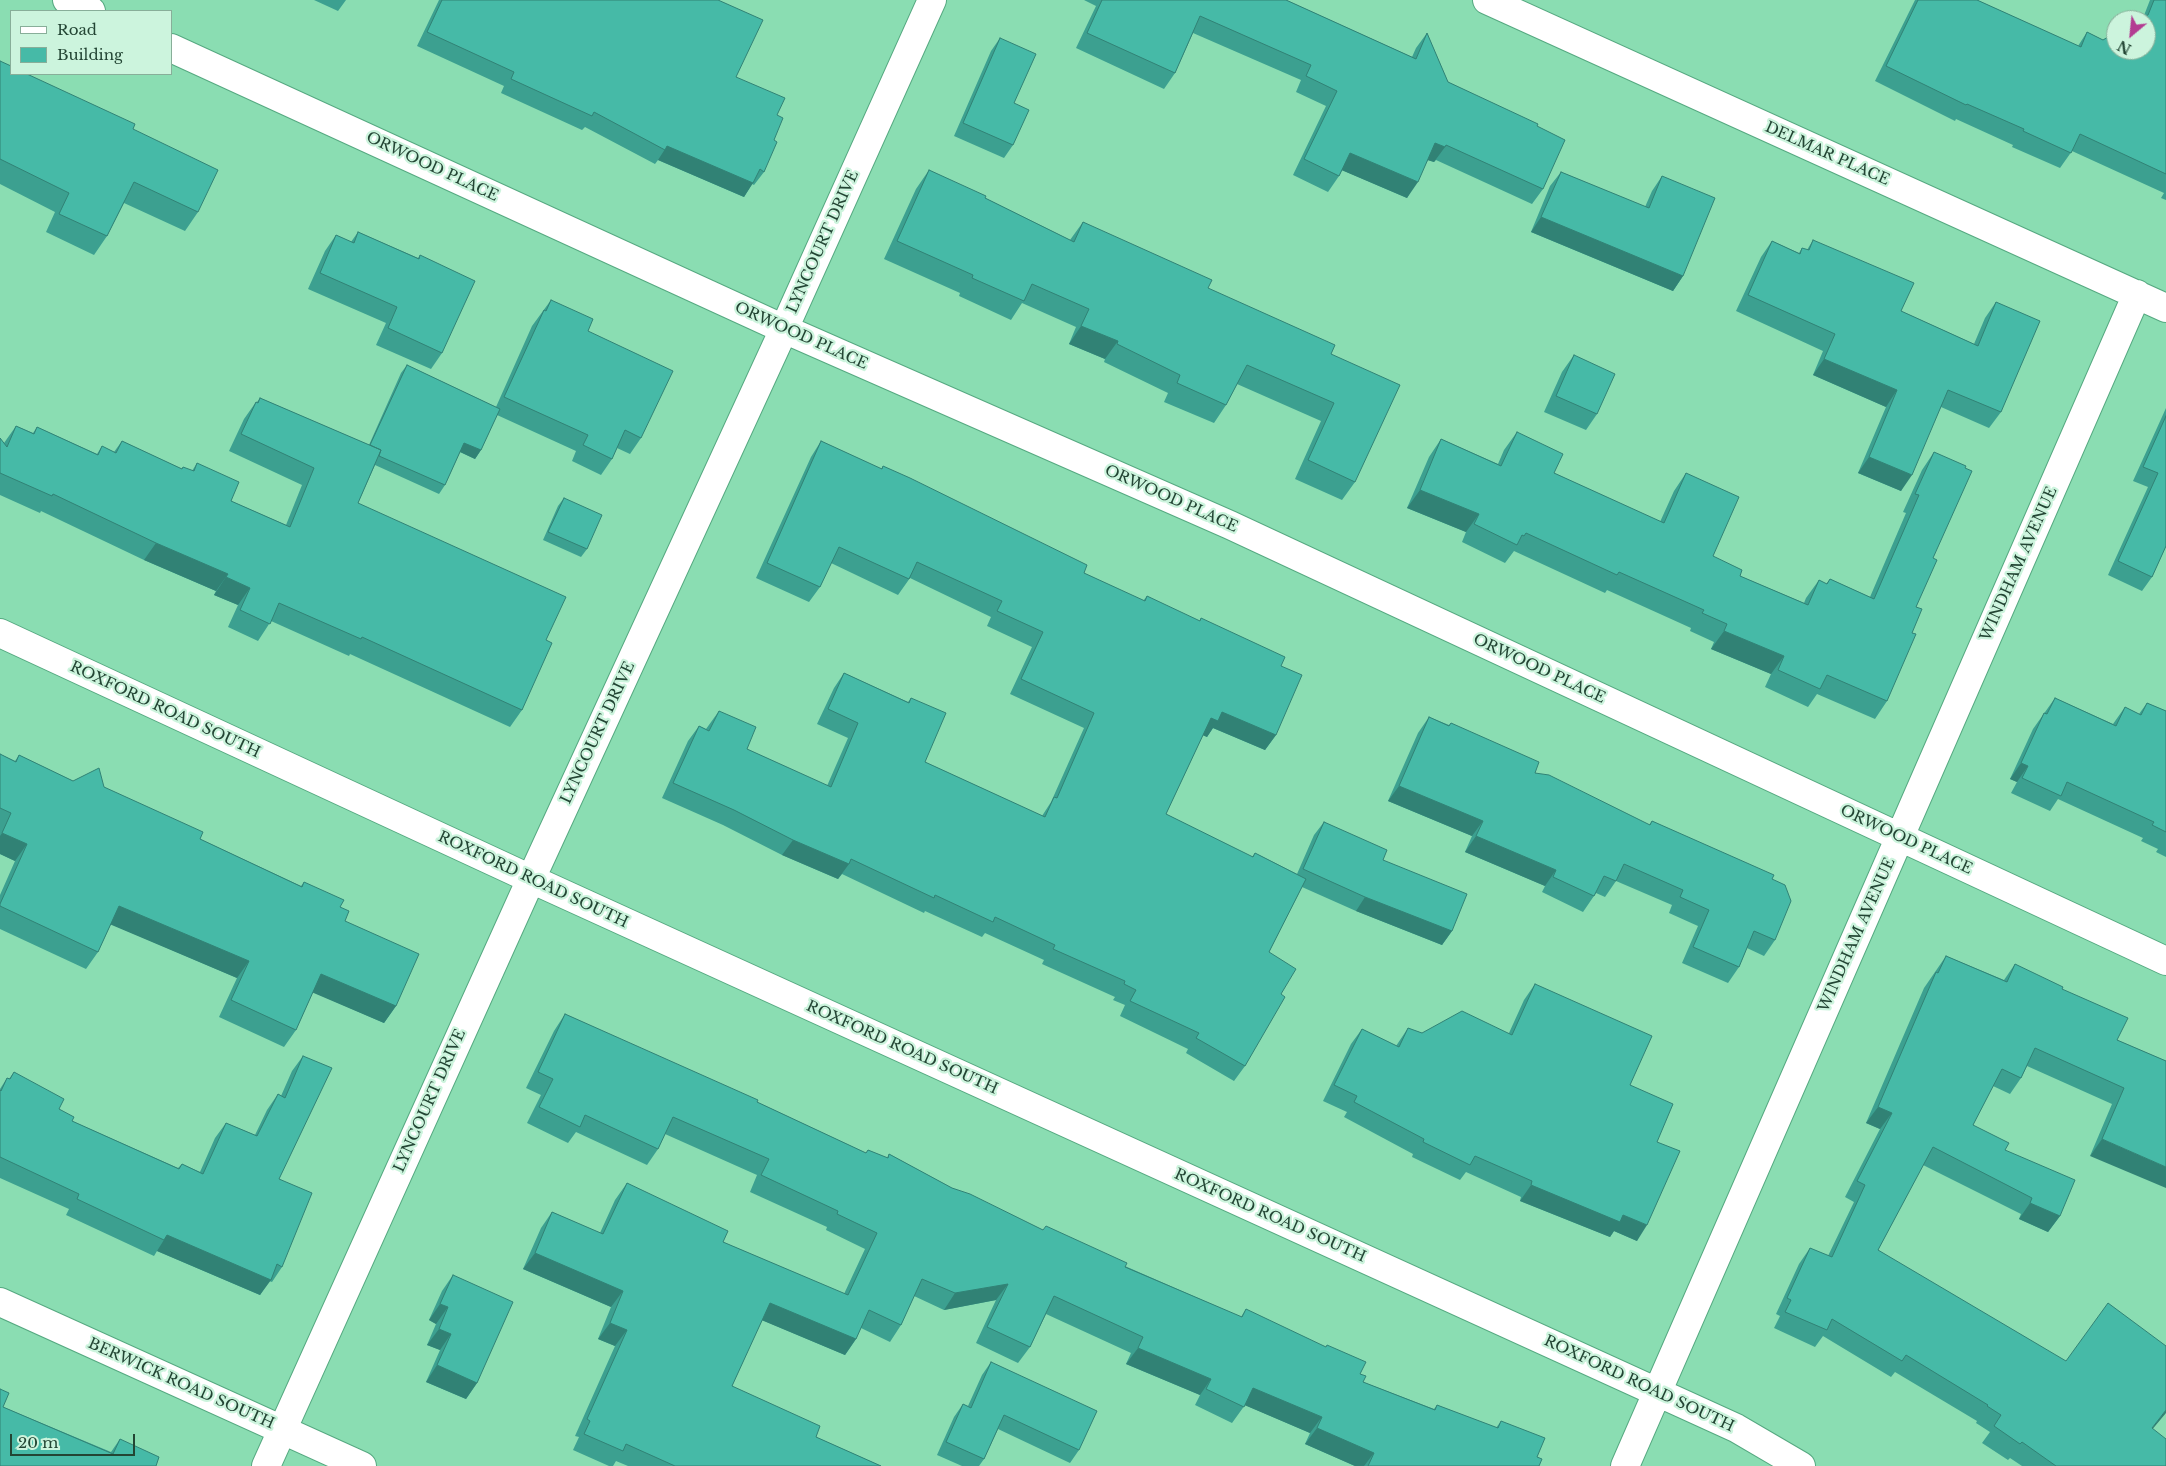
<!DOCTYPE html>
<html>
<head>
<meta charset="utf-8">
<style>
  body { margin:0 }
  #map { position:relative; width:2166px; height:1466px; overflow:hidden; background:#8addb2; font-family:"Libre Baskerville",serif }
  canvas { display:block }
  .legend { position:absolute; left:10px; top:10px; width:162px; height:65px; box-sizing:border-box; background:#ccf4dd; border:1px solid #88ae99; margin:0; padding:6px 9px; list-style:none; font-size:15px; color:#234534 }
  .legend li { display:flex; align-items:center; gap:10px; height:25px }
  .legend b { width:25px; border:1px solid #88ae99 }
  .north { position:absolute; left:2106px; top:10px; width:50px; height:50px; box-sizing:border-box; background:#ccf4dd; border:1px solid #88ae99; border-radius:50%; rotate:208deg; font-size:14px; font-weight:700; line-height:20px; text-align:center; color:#234534 }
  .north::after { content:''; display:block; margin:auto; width:18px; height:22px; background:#b33c92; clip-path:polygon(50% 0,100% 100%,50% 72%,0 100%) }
  .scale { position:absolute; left:10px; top:1434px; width:125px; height:22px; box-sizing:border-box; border:2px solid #234534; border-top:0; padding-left:6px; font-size:15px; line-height:18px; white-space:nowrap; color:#234534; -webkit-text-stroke:4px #ccf4dd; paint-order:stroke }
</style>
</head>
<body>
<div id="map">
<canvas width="2166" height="1466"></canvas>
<ul class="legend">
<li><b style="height:6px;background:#fff"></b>Road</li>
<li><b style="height:14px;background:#46baa7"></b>Building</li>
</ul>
<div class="north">N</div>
<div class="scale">20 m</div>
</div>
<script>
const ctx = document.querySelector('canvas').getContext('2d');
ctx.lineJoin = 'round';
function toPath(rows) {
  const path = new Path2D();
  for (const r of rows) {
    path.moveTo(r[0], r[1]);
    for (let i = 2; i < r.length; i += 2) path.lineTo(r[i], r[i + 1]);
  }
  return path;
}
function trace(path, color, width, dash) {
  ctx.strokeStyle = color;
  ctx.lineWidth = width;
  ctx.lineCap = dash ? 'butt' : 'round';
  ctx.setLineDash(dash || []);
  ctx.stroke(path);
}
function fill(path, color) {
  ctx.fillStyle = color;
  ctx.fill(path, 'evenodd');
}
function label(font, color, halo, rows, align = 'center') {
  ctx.font = font + ' "Libre Baskerville",serif';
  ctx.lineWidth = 4.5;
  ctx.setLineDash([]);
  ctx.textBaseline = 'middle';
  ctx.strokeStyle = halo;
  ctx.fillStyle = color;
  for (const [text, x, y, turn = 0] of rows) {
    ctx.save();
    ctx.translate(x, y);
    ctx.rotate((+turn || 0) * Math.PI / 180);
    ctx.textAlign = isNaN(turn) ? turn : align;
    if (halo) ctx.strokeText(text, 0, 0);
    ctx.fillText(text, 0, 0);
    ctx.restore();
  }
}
const minor = toPath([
  [67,0,91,11],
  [1487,0,2166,308],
  [171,48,784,329,1230,525,2166,961],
  [0,633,531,879,1736,1428,1801,1466],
  [0,1302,362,1466],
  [266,1466,531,879,784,329,932,0],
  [1625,1466,2137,294]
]);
trace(minor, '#56a981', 30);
trace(minor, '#fff', 28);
fill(toPath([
  [314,0,346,0,338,11],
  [439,0,718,0,736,77,777,115,774,140,764,172,754,185,752,184,744,197,658,160,655,164,585,127,582,130,501,93,504,86,417,46],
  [1084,0,1286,0,1412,57,1416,48,1427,33,1448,82,1537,126,1543,189,1532,204,1436,160,1434,162,1428,160,1407,198,1342,170,1339,176,1328,192,1293,175,1326,106,1296,92,1301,80,1193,33,1175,73,1164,89,1076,48,1096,6],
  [1915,0,1977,0,2078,46,2087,32,2103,40,2143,18,2150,0,2166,0,2166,200,2161,198,2164,193,2072,151,2060,168,2012,147,2013,145,1956,119,1955,121,1875,81],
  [1000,38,1014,103,1013,145,1004,158,954,136,991,51],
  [0,61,133,129,198,212,185,231,124,203,107,236,94,255,46,232,55,212,0,184],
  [929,170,1070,240,1083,222,1331,354,1355,482,1342,500,1295,479,1321,421,1237,384,1226,405,1214,423,1164,402,1168,393,1104,362,1105,359,1069,344,1076,327,1022,303,1011,320,959,296,960,293,884,259,916,189],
  [1561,172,1645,207,1652,191,1662,176,1683,276,1673,291,1531,232,1550,186],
  [358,232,418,258,420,255,442,353,431,369,376,345,386,323,308,289,325,251,336,235,351,242],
  [1813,240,1901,311,1974,344,1985,318,1996,302,2001,412,1989,428,1941,407,1901,491,1858,473,1886,407,1813,375,1823,351,1736,311,1761,257,1772,241,1799,253,1802,248,1807,250],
  [551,300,588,331,641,438,630,454,617,448,612,459,601,475,572,461,576,451,497,415,481,450,475,459,460,452,445,485,439,494,375,465,358,503,546,640,522,710,510,727,350,654,349,656,271,621,258,641,228,627,238,605,214,595,216,591,144,560,41,511,40,513,0,495,0,438,4,443,16,426,33,433,37,427,97,454,102,446,114,452,122,441,182,469,183,467,192,471,197,463,231,501,286,525,302,485,229,451,244,419,256,402,257,402,260,398,369,445,401,373,407,365,496,407,532,326],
  [1574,355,1597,414,1586,430,1544,412,1562,372],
  [2166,408,2166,546,2152,577,2142,591,2108,575,2148,487,2133,481],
  [1517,432,1554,473,1660,522,1674,491,1686,473,1713,556,1740,576,1804,603,1806,598,1819,580,1826,584,1830,579,1870,597,1906,513,1903,512,1922,470,1934,452,1933,558,1916,607,1912,633,1887,701,1875,719,1817,694,1808,707,1765,687,1771,674,1711,649,1714,642,1690,631,1691,628,1607,590,1605,593,1514,551,1505,563,1462,542,1466,532,1407,508,1429,457,1441,439,1498,464,1504,450],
  [821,441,881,469,883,466,1084,573,1143,601,1147,596,1281,666,1276,735,1265,750,1213,728,1207,737,1203,735,1166,814,1252,857,1255,853,1297,874,1314,835,1324,822,1383,860,1452,931,1442,945,1356,911,1302,887,1269,952,1281,994,1245,1066,1234,1081,1186,1053,1188,1049,1120,1016,1125,1005,1113,1000,1115,997,1042,964,1044,960,985,933,982,937,925,911,924,913,842,874,838,879,782,855,723,825,662,798,688,741,699,726,706,729,719,711,747,749,827,786,848,738,817,724,834,688,844,673,908,702,911,698,925,762,1042,816,1051,802,1084,728,1010,694,1032,647,987,626,991,617,910,578,898,595,831,563,820,587,809,602,756,578,811,457],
  [564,498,587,549,581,557,543,540,558,506],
  [2055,698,2113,724,2125,707,2139,714,2147,703,2166,711,2166,857,2156,852,2158,849,2141,841,2143,838,2058,799,2050,811,2011,793,2017,782,2010,779,2033,729],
  [1429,717,1449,725,1451,723,1535,773,1649,825,1652,821,1772,879,1775,940,1764,956,1747,948,1739,967,1728,983,1682,963,1698,926,1669,913,1672,905,1616,881,1605,897,1596,893,1583,912,1542,892,1545,886,1465,852,1472,836,1388,801,1418,733],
  [0,754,15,761,19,755,73,781,104,787,200,839,301,886,304,882,340,907,345,921,396,1006,384,1023,313,992,296,1030,284,1047,219,1017,237,978,111,924,98,952,86,969,0,929,0,895,15,861,0,854],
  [1946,956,2004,980,2015,964,2062,989,2117,1040,2166,1061,2090,1156,2112,1104,2027,1066,2021,1078,2010,1094,1993,1086,1973,1125,2005,1150,2060,1216,2048,1232,2019,1219,2021,1214,1923,1165,1878,1250,2153,1429,2166,1466,2022,1466,2010,1458,2008,1460,1982,1443,1990,1432,1976,1423,1977,1421,1895,1372,1891,1377,1823,1336,1815,1347,1774,1328,1780,1316,1776,1314,1799,1264,1810,1248,1828,1256,1854,1202,1845,1197,1880,1129,1866,1123,1924,988],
  [1535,984,1630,1085,1657,1142,1637,1241,1614,1231,1610,1237,1520,1201,1521,1197,1466,1172,1460,1180,1412,1157,1413,1154,1344,1117,1347,1112,1323,1101,1351,1044,1362,1029,1396,1046,1408,1028,1422,1033,1509,1033,1524,1000],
  [565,1014,757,1102,866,1153,868,1150,887,1158,889,1154,952,1188,1043,1230,1241,1317,1246,1309,1360,1374,1363,1382,1434,1409,1437,1405,1496,1428,1501,1421,1537,1457,1539,1466,1355,1466,1305,1444,1310,1433,1245,1405,1232,1423,1195,1405,1200,1395,1126,1364,1131,1353,1046,1314,1030,1347,1018,1363,976,1343,996,1300,944,1310,914,1296,901,1325,890,1342,861,1328,856,1339,845,1355,762,1320,732,1386,816,1437,881,1466,628,1466,616,1461,613,1466,609,1466,573,1450,579,1437,575,1436,615,1346,598,1339,611,1307,523,1269,541,1228,552,1212,600,1233,615,1200,627,1183,723,1242,844,1294,865,1249,826,1230,827,1227,750,1192,757,1175,665,1134,658,1149,647,1165,576,1132,568,1143,527,1123,541,1095,526,1088,554,1031],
  [303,1056,279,1179,282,1267,272,1282,269,1281,260,1295,157,1251,154,1256,66,1215,69,1209,0,1178,0,1089,7,1078,9,1079,14,1072,59,1109,72,1121,178,1168,182,1164,200,1172,215,1138,226,1123,255,1135,267,1110,278,1094,281,1096,292,1071],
  [453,1275,477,1383,466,1399,426,1382,440,1350,427,1345,436,1324,429,1320,442,1291],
  [991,1362,1079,1450,1070,1463,998,1429,984,1459,979,1466,962,1466,937,1455,954,1417,963,1404,968,1406,982,1375],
  [3,1407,111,1452,120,1439,156,1466,0,1466]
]), '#3ca090');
fill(toPath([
  [1435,143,1445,147,1434,162,1424,159],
  [667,146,753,183,744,197,658,160],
  [1350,153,1418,182,1407,198,1339,169],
  [1541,217,1683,276,1673,291,1531,232],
  [1081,326,1118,341,1105,359,1069,344],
  [1824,359,1897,390,1886,407,1813,375],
  [464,443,481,450,475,459,458,451],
  [1869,457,1912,475,1901,491,1858,473],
  [1420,490,1479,514,1466,532,1407,508],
  [156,543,228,574,216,591,144,560],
  [226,577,250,588,238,605,214,595],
  [1724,631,1784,656,1771,674,1711,649],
  [1222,712,1276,735,1265,750,1213,728,1207,737,1200,734,1211,718],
  [2021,763,2028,766,2017,782,2010,779],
  [1399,786,1483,821,1472,836,1388,801],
  [2,833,27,844,15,861,0,854,0,836],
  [1476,836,1556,870,1545,886,1465,852],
  [793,840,849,864,838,879,782,855],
  [1365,897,1452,931,1442,945,1356,911],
  [119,906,249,961,237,978,107,923],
  [321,974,396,1006,384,1023,309,991],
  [1878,1107,1892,1113,1880,1129,1866,1123],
  [2102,1139,2166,1167,2166,1188,2090,1156],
  [1531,1185,1623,1215,1647,1225,1637,1241,1614,1231,1610,1237,1520,1201],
  [2030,1203,2060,1216,2048,1232,2019,1219],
  [167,1235,271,1280,260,1295,157,1251],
  [535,1253,623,1291,611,1307,523,1269],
  [1008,1284,996,1300,944,1310,955,1293],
  [770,1303,856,1339,845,1355,759,1319],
  [440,1304,448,1307,436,1324,429,1320],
  [610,1323,627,1330,615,1346,598,1339],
  [439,1329,451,1334,440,1350,427,1345],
  [1138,1348,1211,1379,1200,1395,1126,1364],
  [437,1365,477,1383,466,1399,426,1382],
  [1253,1388,1322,1417,1310,1433,1242,1404],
  [2166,1410,2166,1413,2140,1444,2152,1428],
  [1317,1428,1374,1453,1364,1466,1355,1466,1305,1444]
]), '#318275');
const building = toPath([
  [442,0,718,0,763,20,736,77,785,98,777,115,783,118,774,140,777,142,764,172,760,169,753,183,667,146,665,150,594,112,592,116,511,79,514,72,427,32,442,0],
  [1102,0,1286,0,1416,59,1427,33,1448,82,1538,124,1537,126,1565,140,1543,189,1446,145,1445,147,1435,143,1418,182,1350,153,1339,176,1304,159,1337,91,1306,76,1311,65,1200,16,1175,73,1087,33,1102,0],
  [1918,0,1977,0,2081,47,2087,32,2103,40,2116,32,2116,50,2146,50,2146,20,2138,20,2148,15,2154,0,2166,0,2166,174,2080,134,2071,153,2023,131,2024,129,1967,104,1966,105,1886,66,1918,0],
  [1000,38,1036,54,1014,103,1029,110,1013,145,963,123,1000,38],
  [0,61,11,66,11,74,27,74,135,124,133,129,218,170,198,212,134,182,107,236,59,214,69,193,0,159,0,61],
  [929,170,986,196,985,198,1074,242,1083,222,1212,280,1208,288,1335,345,1331,354,1400,385,1355,482,1308,460,1334,403,1247,365,1226,405,1177,383,1180,375,1117,344,1118,341,1081,326,1089,309,1032,284,1024,301,972,278,973,275,897,241,929,170],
  [1561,172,1649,208,1662,176,1715,198,1683,276,1541,217,1561,172],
  [358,232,419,259,420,255,475,281,442,353,388,328,397,307,320,273,336,235,354,243,358,232],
  [1813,240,1914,283,1901,311,1978,346,1996,302,2040,321,2001,412,1948,390,1912,475,1869,457,1897,390,1824,359,1835,334,1748,295,1772,241,1800,254,1802,248,1809,250,1813,240],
  [551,300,593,319,588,331,673,371,641,438,625,430,612,459,583,445,588,435,504,397,544,310,546,311,551,300],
  [1574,355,1615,374,1597,414,1556,396,1574,355],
  [407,365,500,409,481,450,464,443,445,485,379,456,381,450,370,445,407,365],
  [260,398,381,450,358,503,566,597,546,640,552,643,522,710,362,637,361,639,279,603,270,624,240,610,250,588,226,577,228,574,156,543,53,494,52,496,0,473,0,438,7,447,16,426,34,434,37,427,98,455,102,446,116,453,122,441,182,469,183,467,194,471,197,463,239,482,231,501,290,527,314,468,241,434,256,402,258,403,260,398],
  [2166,416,2166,546,2152,577,2118,561,2158,473,2143,467,2166,416],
  [1517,432,1563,454,1554,473,1664,523,1686,473,1739,497,1713,556,1742,570,1740,576,1808,605,1819,580,1827,584,1830,579,1874,599,1919,495,1915,494,1934,452,1966,466,1965,468,1972,471,1933,558,1937,560,1916,607,1922,609,1912,633,1916,634,1887,701,1827,675,1820,689,1778,670,1784,656,1724,631,1727,624,1702,613,1704,610,1619,572,1617,575,1526,533,1524,536,1522,535,1517,545,1474,524,1479,514,1420,490,1441,439,1501,466,1517,432],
  [821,441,882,469,883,466,910,478,1087,565,1084,573,1145,601,1147,596,1200,621,1201,618,1285,657,1281,666,1302,675,1276,735,1222,712,1218,721,1211,718,1166,814,1253,857,1255,853,1306,879,1269,952,1296,969,1281,994,1285,997,1245,1066,1196,1038,1199,1033,1130,1001,1136,990,1124,984,1125,981,1053,949,1055,945,995,917,993,922,935,895,934,898,851,859,849,864,793,840,734,810,673,783,699,726,709,731,719,711,756,727,747,749,831,787,858,723,828,709,844,673,909,703,911,698,946,713,925,762,1045,817,1054,797,1057,798,1094,713,1021,679,1043,632,997,611,1002,601,917,562,909,579,839,547,820,587,767,563,821,441],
  [564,498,602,515,587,549,548,532,564,498],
  [2055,698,2116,726,2125,707,2141,715,2147,703,2166,711,2166,832,2152,825,2154,822,2067,782,2061,796,2022,778,2028,766,2021,763,2044,713,2047,714,2055,698],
  [1429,717,1449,726,1451,723,1539,762,1535,773,1549,775,1650,825,1652,821,1774,875,1772,879,1785,885,1791,901,1775,940,1754,931,1739,967,1693,947,1709,910,1680,897,1683,890,1624,864,1616,881,1604,876,1594,896,1553,877,1556,870,1476,836,1483,821,1399,786,1429,717],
  [0,754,16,762,19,755,73,781,99,768,104,787,203,832,200,839,302,887,304,882,344,900,340,907,349,911,345,921,419,954,396,1006,321,974,296,1030,231,1000,249,961,119,906,98,952,0,906,0,904,27,844,2,833,11,813,0,808,0,754],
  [1324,822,1387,850,1383,860,1467,894,1452,931,1365,897,1303,869,1324,822],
  [1946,956,2007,982,2015,964,2063,987,2062,989,2128,1018,2117,1040,2166,1061,2166,1167,2102,1139,2124,1088,2035,1048,2021,1078,2002,1069,1973,1125,2009,1143,2005,1150,2075,1180,2060,1216,2030,1203,2032,1198,1933,1147,1878,1250,2066,1361,2108,1303,2166,1346,2166,1410,2152,1428,2166,1439,2166,1466,2056,1466,2022,1442,2020,1444,1994,1426,2001,1415,1987,1406,1988,1405,1906,1355,1902,1361,1832,1319,1827,1330,1785,1312,1791,1300,1787,1298,1810,1248,1832,1257,1865,1185,1857,1181,1892,1113,1878,1107,1936,972,1938,973,1946,956],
  [1535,984,1652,1036,1630,1085,1673,1104,1657,1142,1680,1151,1647,1225,1623,1215,1620,1222,1531,1185,1532,1181,1475,1156,1470,1165,1423,1142,1424,1139,1354,1102,1357,1096,1334,1085,1362,1029,1399,1047,1408,1028,1422,1033,1462,1011,1512,1035,1535,984],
  [565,1014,758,1100,757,1102,866,1153,868,1150,888,1158,889,1154,952,1188,970,1194,1043,1230,1046,1226,1127,1263,1125,1267,1242,1317,1246,1309,1326,1347,1327,1345,1366,1362,1360,1374,1366,1376,1363,1382,1435,1410,1437,1405,1498,1428,1501,1421,1545,1438,1537,1457,1542,1459,1539,1466,1368,1466,1374,1453,1317,1428,1322,1417,1253,1388,1244,1407,1206,1389,1211,1379,1138,1348,1143,1337,1054,1296,1030,1347,987,1327,1008,1284,955,1293,922,1279,901,1325,869,1310,856,1339,770,1303,732,1386,820,1426,816,1437,881,1466,675,1466,626,1444,623,1451,584,1434,590,1421,587,1419,627,1330,610,1323,623,1291,535,1253,552,1212,603,1234,627,1183,728,1231,723,1242,848,1295,877,1233,837,1214,838,1211,761,1175,769,1159,673,1117,658,1149,585,1115,580,1127,539,1107,553,1079,538,1072,565,1014],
  [303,1056,332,1068,279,1179,312,1193,282,1267,277,1264,271,1280,167,1235,164,1240,77,1199,79,1194,0,1157,0,1090,1,1091,7,1078,10,1079,14,1072,64,1099,59,1109,74,1117,72,1121,179,1169,182,1164,203,1174,226,1123,257,1136,278,1094,285,1098,303,1056],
  [453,1275,513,1302,477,1383,437,1365,451,1334,439,1329,448,1307,440,1304,453,1275],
  [991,1362,1097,1411,1079,1450,1004,1415,984,1459,946,1442,963,1404,971,1408,991,1362],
  [0,1389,9,1393,3,1407,113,1454,120,1439,159,1457,156,1466,0,1466,0,1389]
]);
fill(building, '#46baa7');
trace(building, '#318275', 1);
label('15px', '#234534', '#ccf4dd', [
  ["DELMAR PLACE",1827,154,24],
  ["ORWOOD PLACE",432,167,25],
  ["LYNCOURT DRIVE",823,242,-66],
  ["ORWOOD PLACE",801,336,24],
  ["ORWOOD PLACE",1171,499,24],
  ["WINDHAM AVENUE",2019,564,-66],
  ["ORWOOD PLACE",1539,669,25],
  ["ROXFORD ROAD SOUTH",165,710,25],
  ["LYNCOURT DRIVE",598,733,-65],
  ["ORWOOD PLACE",1906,840,25],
  ["ROXFORD ROAD SOUTH",533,880,25],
  ["WINDHAM AVENUE",1857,935,-66],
  ["ROXFORD ROAD SOUTH",902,1048,24],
  ["LYNCOURT DRIVE",430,1101,-66],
  ["ROXFORD ROAD SOUTH",1270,1216,24],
  ["BERWICK ROAD SOUTH",181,1384,24],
  ["ROXFORD ROAD SOUTH",1639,1384,25]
]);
</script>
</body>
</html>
